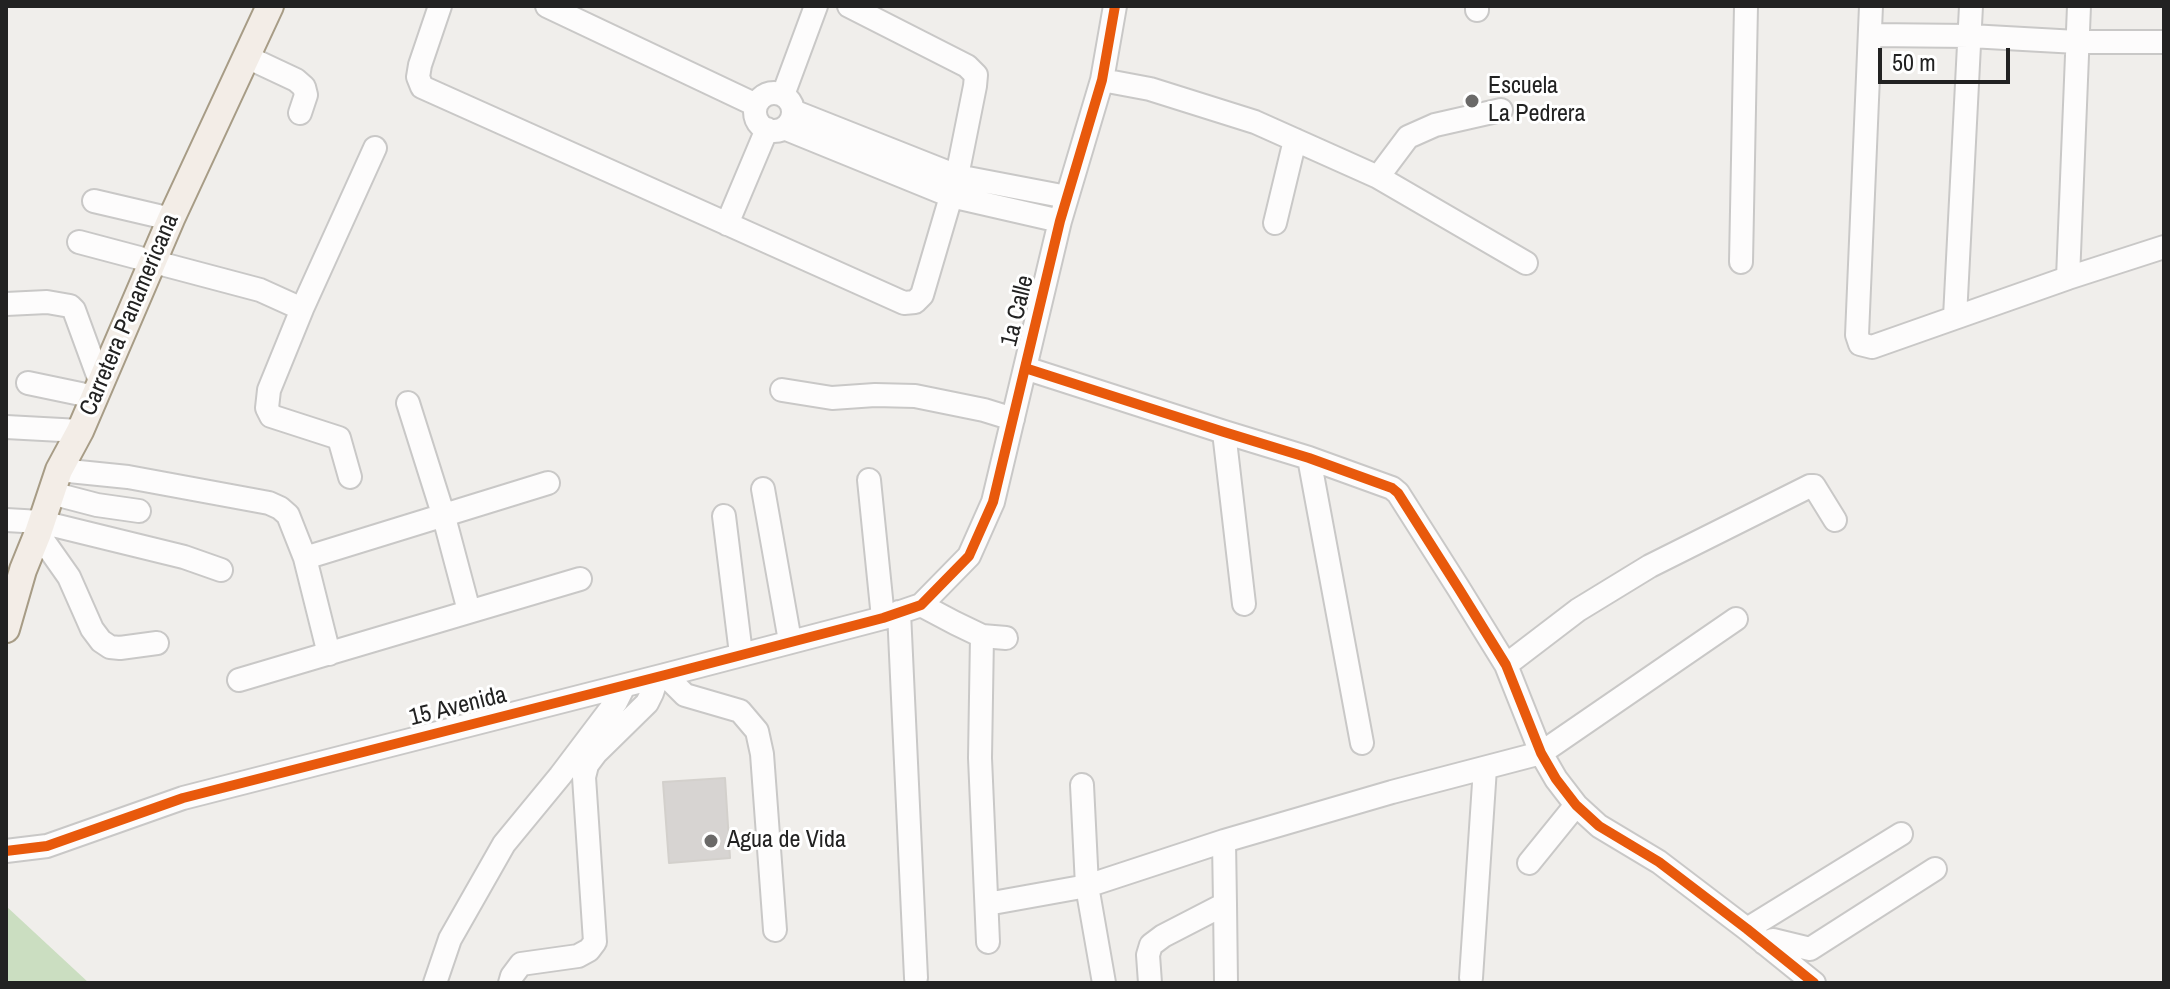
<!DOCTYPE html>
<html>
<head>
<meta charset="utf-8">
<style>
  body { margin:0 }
  #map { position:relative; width:2170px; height:989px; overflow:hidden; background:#f0eeeb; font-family:"Archivo Narrow",sans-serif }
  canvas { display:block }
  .frame { position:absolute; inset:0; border:8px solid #222; pointer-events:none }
  .scale { position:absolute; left:1878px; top:48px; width:132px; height:36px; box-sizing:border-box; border:4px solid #222; border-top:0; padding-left:10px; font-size:24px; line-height:28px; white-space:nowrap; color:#222; -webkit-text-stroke:6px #fff; paint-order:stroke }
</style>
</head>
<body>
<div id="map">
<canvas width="2170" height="989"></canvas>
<div class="frame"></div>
<div class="scale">50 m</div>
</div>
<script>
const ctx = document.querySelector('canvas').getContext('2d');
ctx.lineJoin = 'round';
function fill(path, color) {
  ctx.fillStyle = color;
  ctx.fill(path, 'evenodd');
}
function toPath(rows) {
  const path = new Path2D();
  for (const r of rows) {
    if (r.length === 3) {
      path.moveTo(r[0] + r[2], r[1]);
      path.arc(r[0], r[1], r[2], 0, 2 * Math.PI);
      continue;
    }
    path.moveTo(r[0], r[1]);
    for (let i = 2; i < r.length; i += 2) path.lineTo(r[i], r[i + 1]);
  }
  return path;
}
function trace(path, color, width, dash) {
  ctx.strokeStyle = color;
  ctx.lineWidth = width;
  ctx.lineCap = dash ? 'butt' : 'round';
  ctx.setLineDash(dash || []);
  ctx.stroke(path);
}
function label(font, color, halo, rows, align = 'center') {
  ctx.font = font + ' "Archivo Narrow",sans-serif';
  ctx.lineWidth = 6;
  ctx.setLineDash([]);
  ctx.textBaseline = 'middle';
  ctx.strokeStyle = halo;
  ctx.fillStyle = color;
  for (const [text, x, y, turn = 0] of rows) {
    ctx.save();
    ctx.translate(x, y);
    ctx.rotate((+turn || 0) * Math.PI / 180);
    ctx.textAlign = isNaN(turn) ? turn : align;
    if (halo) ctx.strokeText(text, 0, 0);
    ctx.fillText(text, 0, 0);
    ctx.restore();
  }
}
fill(toPath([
  [6,906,89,983,6,983]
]), '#cbdec1');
const building = toPath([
  [725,778,730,858,669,863,663,782,725,778]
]);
fill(building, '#d7d4d2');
trace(building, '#d3d0cc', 2);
const minor = toPath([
  [440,6,420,65,418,77,422,87,904,303,915,302,922,295,957,176,975,86,976,75,967,66,849,6],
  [547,6,756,105],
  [1477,6,1477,10],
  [1871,6,1857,335,1860,344,1872,347,2068,278,2164,247],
  [1871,35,1970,36,2077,42,2164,42],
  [247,57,296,80,304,87,306,95,300,113],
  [1102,80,1150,89,1255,122,1378,177,1526,263],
  [774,112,19],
  [783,95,816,6],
  [793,111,957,176,1067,197],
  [784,128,951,196,1060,221],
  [1378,177,1408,137,1435,125,1501,110],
  [94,201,171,219],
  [1275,223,1295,140],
  [727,224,767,129],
  [79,242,260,290,302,309,375,148],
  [1741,262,1746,6],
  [2068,278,2079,6],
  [6,304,47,302,70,306,74,310,100,381],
  [302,309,269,390,267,408,271,416,339,438,350,477],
  [1955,317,1971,6],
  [1025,368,1224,432,1309,458,1392,488,1398,493,1459,589,1506,665,1541,753,1556,779,1576,805,1599,826,1659,862,1747,929,1814,983],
  [28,383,95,397],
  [782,390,832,398,875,395,915,396,984,410,1013,419],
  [408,403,444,517,469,611],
  [6,427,80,431],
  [1224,432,1244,604],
  [1309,458,1362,743],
  [59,470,128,477,269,503,280,508,288,515,305,558,329,654],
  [869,480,883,618],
  [763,489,790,641],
  [51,493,97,505,139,511],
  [724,516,741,654],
  [6,520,41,522,184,557,221,570],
  [38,533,69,577,92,629,101,641,110,647,120,648,157,643],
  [305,558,548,483],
  [921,605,955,623,982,636,1006,638],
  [899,612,916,978],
  [982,636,980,758,988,942],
  [1506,665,1578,610,1650,566,1810,486,1814,486,1835,520],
  [665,675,685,695,740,711,757,731,762,754,775,930],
  [239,680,580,579],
  [1082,785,1087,886,1104,983],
  [6,851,47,846,183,798,665,675,883,618,921,605,969,556,993,502,1060,221,1102,80,1115,6],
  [1529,863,1576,805],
  [987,904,1087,886,1224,841,1392,792,1541,753,1736,619],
  [1225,904,1226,983],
  [1747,929,1901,834],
  [1764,943,1773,940,1810,949,1935,869],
  [1471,978,1485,768],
  [435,983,450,939,504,844,560,776,616,702,624,686],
  [510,983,512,976,521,964,578,956,589,950,595,942,584,777,587,765,596,753,647,703,652,693,657,678],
  [1150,983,1148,955,1151,945,1163,936,1225,904,1224,841]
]);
const major = toPath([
  [6,629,23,570,38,533,59,470,80,431,171,219,270,6]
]);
trace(minor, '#c9c8c7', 26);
trace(major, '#a79c86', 30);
trace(minor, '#fdfcfc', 22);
trace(major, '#f3ede7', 26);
trace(toPath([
  [1025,368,1224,432,1309,458,1392,488,1398,493,1459,589,1506,665,1541,753,1556,779,1576,805,1599,826,1659,862,1747,929,1814,983],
  [6,851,47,846,183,798,665,675,883,618,921,605,969,556,993,502,1060,221,1102,80,1115,6]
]), '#e8590c', 10);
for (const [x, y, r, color] of [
  [1472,101,8,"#6a6968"],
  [711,841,8,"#6a6968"]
]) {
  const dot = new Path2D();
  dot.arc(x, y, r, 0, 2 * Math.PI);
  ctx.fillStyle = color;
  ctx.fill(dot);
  trace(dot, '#fff', 3);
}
label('24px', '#222', '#fff', [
  ["Escuela",1488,87],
  ["La Pedrera",1488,115],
  ["Agua de Vida",727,841]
], 'left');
label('24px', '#222', '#fff', [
  ["1a Calle",1018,311,-76],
  ["Carretera Panamericana",130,315,-67],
  ["15 Avenida",458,707,-14]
]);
</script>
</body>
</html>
